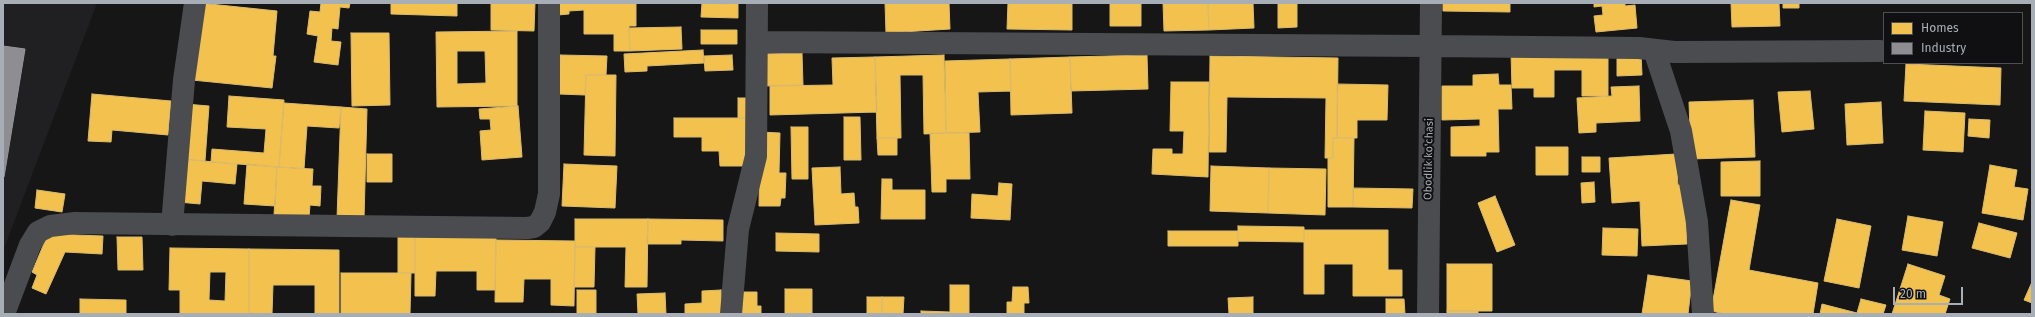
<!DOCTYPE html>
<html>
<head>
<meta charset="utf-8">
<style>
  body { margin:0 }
  #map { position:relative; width:2035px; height:317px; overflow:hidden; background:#161616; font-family:"Fira Sans",sans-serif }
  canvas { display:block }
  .frame { position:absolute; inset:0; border:4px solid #a8aeb5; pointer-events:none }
  .legend { position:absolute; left:1883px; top:12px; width:140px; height:52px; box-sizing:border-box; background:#101012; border:1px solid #4d4f53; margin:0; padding:5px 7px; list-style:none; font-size:12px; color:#a8aeb5 }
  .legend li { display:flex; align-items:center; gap:8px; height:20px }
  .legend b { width:20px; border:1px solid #4d4f53 }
  .scale { position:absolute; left:1893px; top:287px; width:70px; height:18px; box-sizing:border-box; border:2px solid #a8aeb5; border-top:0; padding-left:5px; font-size:12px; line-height:14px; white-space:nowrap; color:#a8aeb5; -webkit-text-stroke:3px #101012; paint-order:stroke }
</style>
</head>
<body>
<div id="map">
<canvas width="2035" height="317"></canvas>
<div class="frame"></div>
<ul class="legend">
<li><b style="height:11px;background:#f2c14e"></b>Homes</li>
<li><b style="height:11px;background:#8d8d92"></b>Industry</li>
</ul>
<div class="scale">20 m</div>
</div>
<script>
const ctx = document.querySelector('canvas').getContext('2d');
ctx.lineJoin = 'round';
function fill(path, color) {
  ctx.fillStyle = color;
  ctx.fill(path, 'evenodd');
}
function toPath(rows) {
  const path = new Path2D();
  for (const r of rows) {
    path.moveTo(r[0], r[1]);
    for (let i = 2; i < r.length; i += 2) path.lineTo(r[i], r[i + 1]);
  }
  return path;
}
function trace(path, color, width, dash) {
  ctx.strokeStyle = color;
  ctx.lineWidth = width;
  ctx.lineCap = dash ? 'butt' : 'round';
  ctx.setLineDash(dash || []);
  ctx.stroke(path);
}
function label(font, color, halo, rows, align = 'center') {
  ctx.font = font + ' "Fira Sans",sans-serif';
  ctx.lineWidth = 4;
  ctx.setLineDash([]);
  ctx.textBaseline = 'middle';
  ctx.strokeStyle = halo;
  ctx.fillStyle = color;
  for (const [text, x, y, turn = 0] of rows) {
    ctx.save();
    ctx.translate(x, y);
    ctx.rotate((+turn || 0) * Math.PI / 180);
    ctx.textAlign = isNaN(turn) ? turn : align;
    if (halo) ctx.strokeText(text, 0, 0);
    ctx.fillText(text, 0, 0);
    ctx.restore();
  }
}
fill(toPath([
  [3,3,97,3,3,251]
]), '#202022');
const homes = toPath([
  [200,3,277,11,273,56,276,56,272,88,192,80,200,3],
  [321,3,350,3,349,8,340,7,338,29,332,28,331,41,341,42,338,65,314,62,318,36,307,34,310,11,320,12,321,3],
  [391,3,457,3,457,16,391,14,391,3],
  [491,3,535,3,534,31,491,30,491,3],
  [558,3,636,3,636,26,629,26,630,51,614,51,614,34,584,34,584,10,569,11,569,14,558,15,558,3],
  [702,3,727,4,727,3,743,3,738,3,738,18,701,17,702,3],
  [885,3,949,3,950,29,886,33,885,3],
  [1008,3,1072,3,1072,30,1007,29,1008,3],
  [1110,3,1141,3,1141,26,1110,26,1110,3],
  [1163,3,1208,3,1209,30,1164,31,1163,3],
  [1208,3,1253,3,1254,28,1209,30,1208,3],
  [1278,3,1297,3,1297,27,1278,28,1278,3],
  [1443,3,1510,3,1510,12,1443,11,1443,3],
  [1594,3,1625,3,1625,6,1635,5,1637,28,1596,32,1594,16,1603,15,1602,6,1594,7,1594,3],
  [1731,3,1779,3,1780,26,1732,27,1731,3],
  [1783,3,1799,3,1799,8,1783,8,1783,3],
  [681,27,682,49,630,51,629,28,681,27],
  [701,30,737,30,737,44,701,44,701,30],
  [517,31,517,106,437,107,436,32,517,31],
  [457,51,485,51,486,83,457,84,457,51],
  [351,33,389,33,390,105,352,106,351,33],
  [703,50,704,63,647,66,647,71,625,72,624,54,703,50],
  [1608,52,1608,96,1582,96,1582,70,1554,70,1554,97,1534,97,1534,88,1512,88,1511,53,1608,52],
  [802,53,803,85,766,86,765,54,802,53],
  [1641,53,1642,75,1617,76,1617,54,1641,53],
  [560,55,607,56,606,75,586,75,585,95,559,94,560,55],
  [732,55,733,70,705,71,704,56,732,55],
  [944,55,946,133,924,134,923,75,900,75,901,138,877,138,875,57,944,55],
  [1147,55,1148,89,1071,91,1070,57,1147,55],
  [1210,56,1338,58,1337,138,1333,138,1333,158,1325,158,1326,98,1227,97,1226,152,1209,152,1210,56],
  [875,57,877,112,770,115,770,86,833,85,832,58,875,57],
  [1070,57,1072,113,1011,115,1010,59,1070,57],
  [1010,59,1011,91,978,92,980,132,946,133,945,61,1010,59],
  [1906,64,2001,68,2000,105,1904,101,1906,64],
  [1498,74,1499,85,1511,85,1512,109,1498,109,1499,152,1486,152,1486,156,1451,156,1451,127,1480,126,1480,119,1442,120,1442,86,1473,86,1473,75,1498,74],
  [586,75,616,75,615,156,584,155,586,75],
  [1171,82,1209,82,1208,177,1152,174,1153,149,1172,149,1172,154,1183,154,1184,131,1170,131,1171,82],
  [1337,84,1388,85,1387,120,1357,120,1357,138,1337,138,1337,84],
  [1639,86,1640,121,1596,123,1596,132,1579,133,1577,98,1612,96,1611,87,1639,86],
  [1810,91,1814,129,1782,132,1778,92,1810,91],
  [92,94,171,101,168,135,112,130,111,142,88,141,92,94],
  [229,96,284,100,279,167,211,162,212,149,264,153,266,129,227,127,229,96],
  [738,98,751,98,752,118,738,118,738,98],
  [1753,100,1755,157,1691,159,1689,102,1753,100],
  [1881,102,1883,143,1847,145,1845,104,1881,102],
  [284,103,341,107,339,128,307,126,304,169,279,167,284,103],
  [185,104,209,106,205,161,181,159,185,104],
  [518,106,522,157,482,160,480,131,491,130,490,119,480,119,479,109,518,106],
  [341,107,367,109,364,219,337,218,341,107],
  [1925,111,1965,113,1963,152,1923,150,1925,111],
  [844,117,860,117,861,160,844,160,844,117],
  [674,118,752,118,752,166,720,166,719,151,702,151,702,137,674,137,674,118],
  [1969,119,1990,120,1989,138,1968,136,1969,119],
  [791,127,808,127,808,179,792,179,791,127],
  [760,132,780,133,779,173,786,173,785,198,781,198,780,206,759,206,760,132],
  [930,133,969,133,970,179,946,179,946,192,932,192,930,133],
  [877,138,897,138,897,155,878,155,877,138],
  [1333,138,1354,138,1353,207,1328,207,1328,158,1333,158,1333,138],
  [1536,147,1568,147,1568,175,1536,175,1536,147],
  [367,154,392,154,392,182,367,182,367,154],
  [1676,154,1678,185,1684,185,1687,244,1642,246,1640,201,1612,203,1609,158,1676,154],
  [1582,157,1600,157,1600,172,1582,172,1582,157],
  [181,159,237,164,235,184,202,181,200,204,178,202,181,159],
  [1760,161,1760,196,1721,196,1721,162,1760,161],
  [247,164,277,167,275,206,244,204,247,164],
  [564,164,617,166,615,208,562,206,564,164],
  [1990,165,2017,170,2014,187,2028,189,2023,220,1982,213,1990,165],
  [1211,166,1269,168,1268,213,1210,211,1211,166],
  [277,167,313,169,312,186,321,186,320,206,310,205,309,218,274,215,277,167],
  [840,167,841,194,854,193,855,207,858,207,859,223,815,225,812,168,840,167],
  [1269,168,1326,169,1325,215,1268,213,1269,168],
  [882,179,892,179,892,190,925,190,925,219,881,219,882,179],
  [1594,182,1595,202,1582,203,1581,183,1594,182],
  [999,183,1012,184,1010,220,971,218,972,194,998,196,999,183],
  [1353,188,1413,189,1412,208,1353,207,1353,188],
  [37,190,65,194,62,212,35,208,37,190],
  [1495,196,1515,245,1497,252,1478,203,1495,196],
  [1731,200,1760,205,1749,270,1818,283,1813,314,1726,314,1711,311,1731,200],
  [1908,216,1943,222,1937,256,1902,250,1908,216],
  [575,219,648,219,647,287,625,287,626,247,575,247,575,219],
  [648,219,723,220,723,241,681,240,681,244,647,244,648,219],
  [1837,219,1871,226,1859,288,1824,281,1837,219],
  [1979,223,2017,233,2010,258,1972,248,1979,223],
  [1238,226,1304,227,1304,242,1238,241,1238,226],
  [1603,228,1638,229,1637,256,1602,255,1603,228],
  [1304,230,1388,230,1388,270,1402,270,1402,296,1353,296,1353,264,1324,264,1324,294,1304,294,1304,230],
  [1168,231,1238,231,1238,246,1168,246,1168,231],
  [776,233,819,234,819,252,776,251,776,233],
  [48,234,103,236,102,254,65,252,46,294,32,288,37,275,32,272,48,234],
  [117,237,142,237,143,270,118,270,117,237],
  [398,237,415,237,415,273,398,273,398,237],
  [415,237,496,237,495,290,477,290,477,271,436,271,435,296,415,296,415,237],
  [496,240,575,241,574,306,551,305,551,279,524,279,523,302,495,302,496,240],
  [575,247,595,247,594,287,574,287,575,247],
  [170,248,249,249,249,314,180,314,180,290,169,290,170,248],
  [210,272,226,272,225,301,209,300,210,272],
  [249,249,339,250,339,314,315,314,315,285,273,285,272,314,249,314,249,249],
  [1447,264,1492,264,1492,311,1447,311,1447,264],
  [1908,264,1945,276,1939,295,1950,299,1945,314,1892,314,1908,264],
  [341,273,411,273,410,314,341,314,341,273],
  [1648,275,1692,281,1688,314,1642,314,1648,275],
  [2032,282,2032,303,2024,300,2032,282],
  [950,285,969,285,969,314,950,314,950,285],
  [1013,287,1028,287,1029,303,1024,303,1024,314,1007,314,1007,302,1012,302,1013,287],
  [785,289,812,289,812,314,785,314,785,289],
  [577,290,596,290,596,314,577,314,577,290],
  [721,290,722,314,685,314,685,304,702,303,702,291,721,290],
  [737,292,757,292,757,306,761,306,761,314,737,314,737,292],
  [665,293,666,314,638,314,637,294,665,293],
  [867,297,882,297,882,314,867,314,867,297],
  [882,297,904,297,903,314,882,314,882,297],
  [1253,297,1253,314,1229,314,1228,298,1253,297],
  [80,299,126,300,126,314,80,314,80,299],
  [1386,299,1404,299,1405,314,1386,314,1386,299],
  [1861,299,1886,305,1883,314,1820,314,1822,304,1857,313,1861,299],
  [921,311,950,312,950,314,921,314,921,311],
  [1447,311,1478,311,1478,314,1447,314,1447,311]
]);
fill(homes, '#f2c14e');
trace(homes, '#dcbb6d', 1);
const industry = toPath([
  [3,46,25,49,4,177,3,177,3,46]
]);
fill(industry, '#8d8d92');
trace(industry, '#95979c', 1);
trace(toPath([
  [757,42,1430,46,1639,48,1674,52,1880,51],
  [1654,50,1681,131,1697,222,1703,314],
  [172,225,184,80,195,3],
  [4,314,30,245,38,232,50,226,75,223,527,228,534,227,540,222,545,212,549,194,549,3],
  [731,314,738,229,756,156,757,3],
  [1428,314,1431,3]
]), '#4a4c4f', 22);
label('11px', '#a8aeb5', '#101012', [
  ["Obodlik ko'chasi",1429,159,-89]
]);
</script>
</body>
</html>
